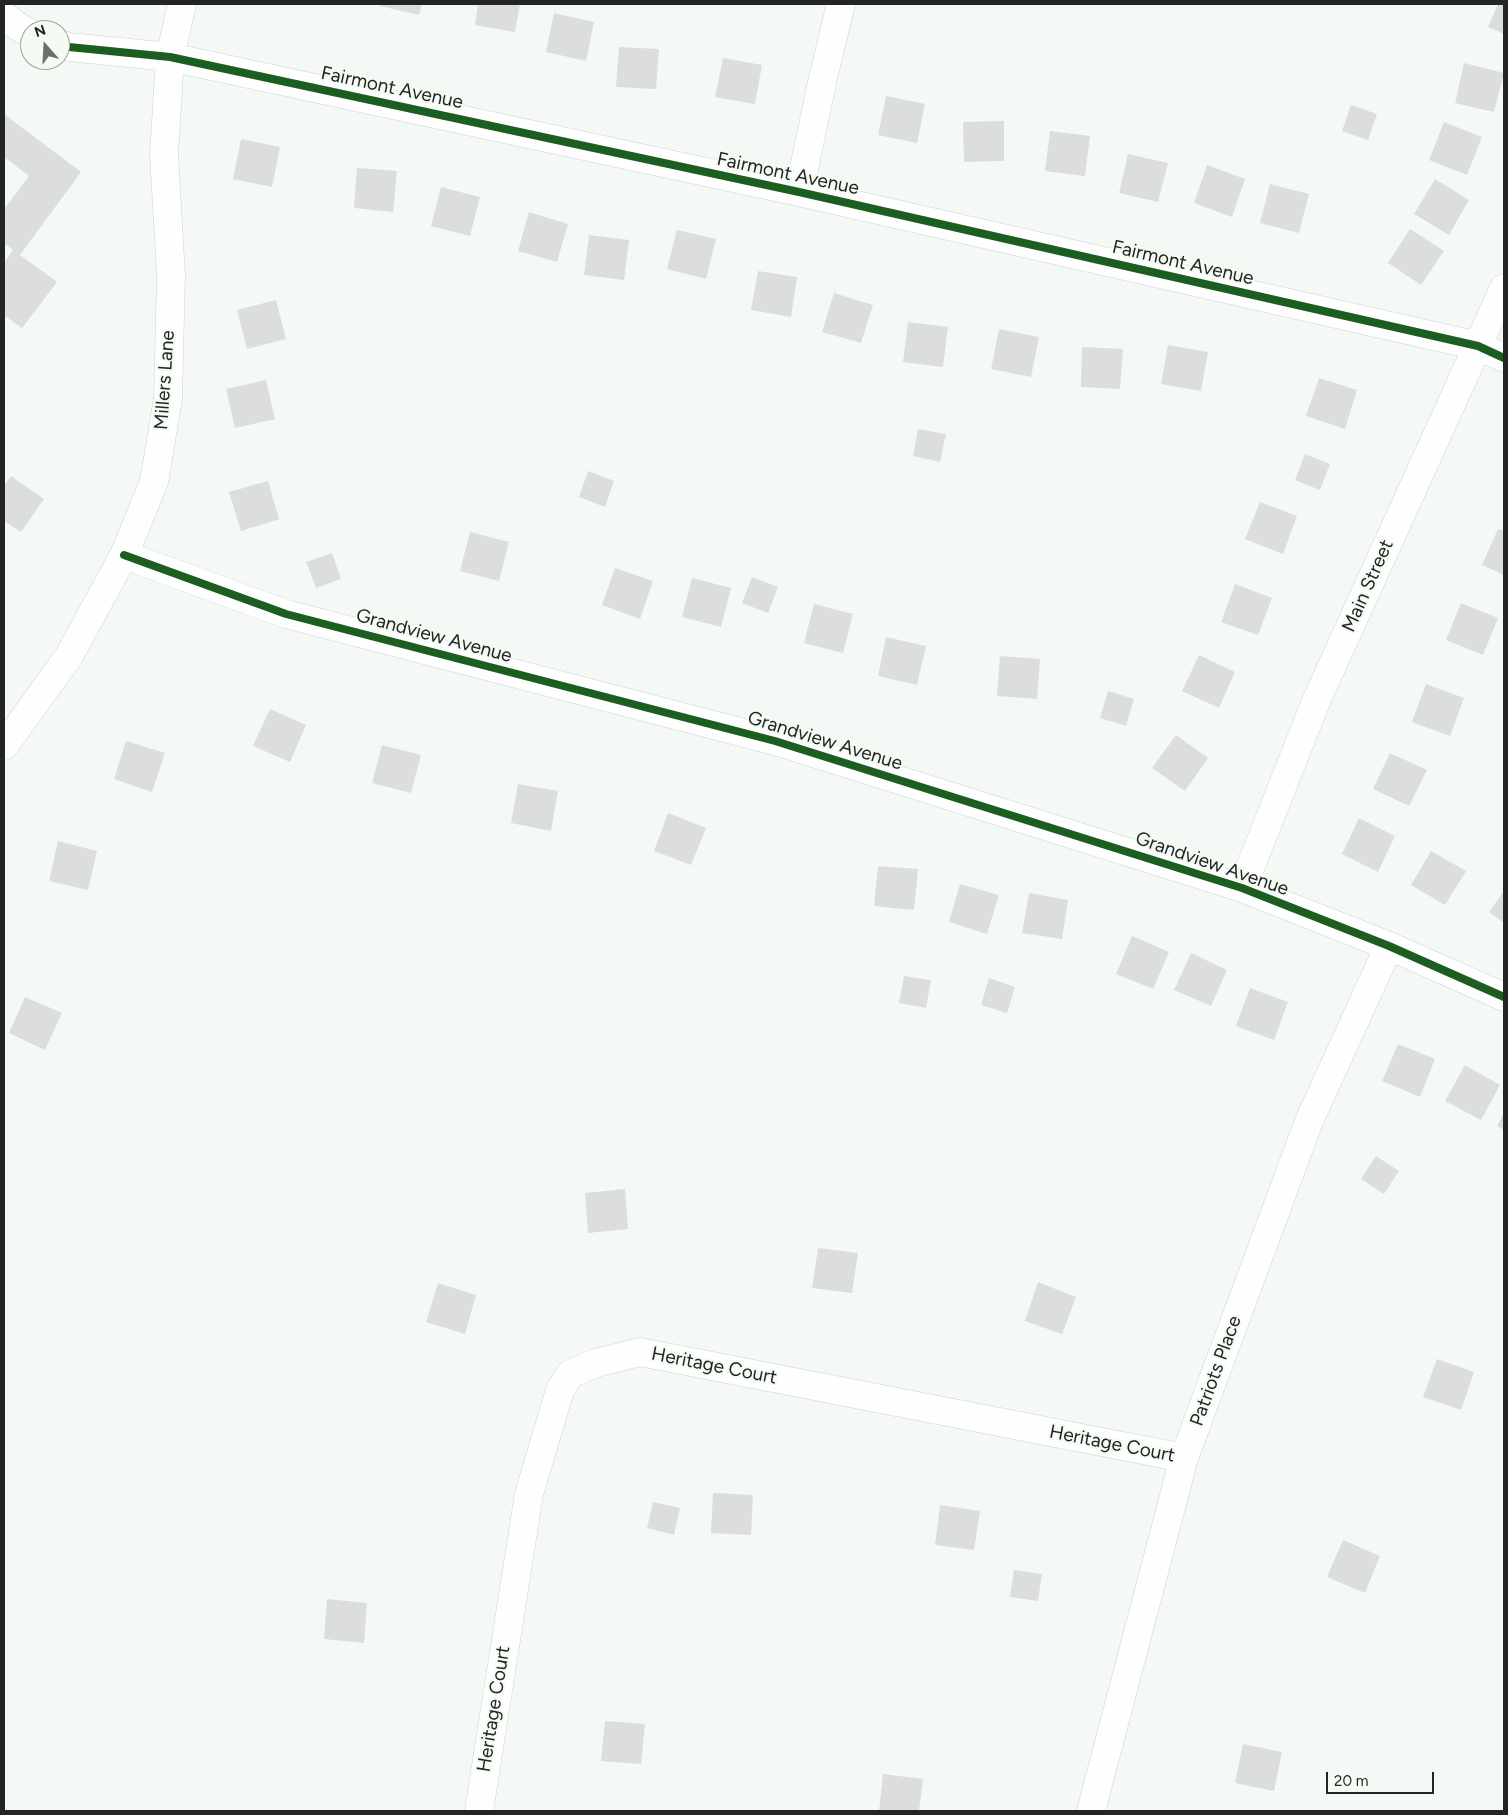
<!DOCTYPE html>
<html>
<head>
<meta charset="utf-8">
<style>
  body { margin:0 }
  #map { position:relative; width:1508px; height:1815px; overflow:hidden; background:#f5f9f5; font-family:Figtree,sans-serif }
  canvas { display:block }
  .frame { position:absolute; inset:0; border:5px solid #232523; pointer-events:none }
  .north { position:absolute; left:20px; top:20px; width:50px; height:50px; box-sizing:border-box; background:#f3fbf3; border:1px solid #a0a5a0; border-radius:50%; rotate:341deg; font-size:14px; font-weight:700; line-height:20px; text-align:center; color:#232523 }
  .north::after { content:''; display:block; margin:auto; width:18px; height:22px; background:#6c6f6c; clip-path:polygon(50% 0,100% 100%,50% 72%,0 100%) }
  .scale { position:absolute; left:1326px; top:1772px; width:108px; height:22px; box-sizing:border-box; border:2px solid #232523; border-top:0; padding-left:6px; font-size:15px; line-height:18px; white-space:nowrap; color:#232523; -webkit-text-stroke:4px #f3fbf3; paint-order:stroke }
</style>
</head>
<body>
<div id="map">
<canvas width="1508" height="1815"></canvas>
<div class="frame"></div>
<div class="north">N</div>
<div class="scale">20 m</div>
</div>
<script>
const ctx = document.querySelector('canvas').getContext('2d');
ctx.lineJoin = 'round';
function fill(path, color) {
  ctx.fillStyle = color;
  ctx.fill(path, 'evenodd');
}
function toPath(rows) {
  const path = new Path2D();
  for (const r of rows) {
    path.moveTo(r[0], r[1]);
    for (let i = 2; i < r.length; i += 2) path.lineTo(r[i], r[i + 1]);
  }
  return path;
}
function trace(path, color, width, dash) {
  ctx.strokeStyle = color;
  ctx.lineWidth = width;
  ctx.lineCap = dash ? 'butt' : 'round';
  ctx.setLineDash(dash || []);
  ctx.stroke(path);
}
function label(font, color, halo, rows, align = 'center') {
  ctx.font = font + ' Figtree,sans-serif';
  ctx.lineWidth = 4.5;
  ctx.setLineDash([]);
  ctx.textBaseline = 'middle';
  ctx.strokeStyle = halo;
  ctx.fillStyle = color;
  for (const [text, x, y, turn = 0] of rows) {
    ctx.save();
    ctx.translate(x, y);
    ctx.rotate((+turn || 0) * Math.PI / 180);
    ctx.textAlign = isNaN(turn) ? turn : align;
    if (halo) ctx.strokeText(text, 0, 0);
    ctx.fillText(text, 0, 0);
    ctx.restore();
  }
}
fill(toPath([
  [381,4,422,4,419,15,380,6],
  [478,4,520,4,515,32,475,25],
  [1498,4,1504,4,1504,34,1488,27],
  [554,13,594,22,586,61,546,52],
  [619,47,659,49,656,89,616,87],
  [723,58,762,65,755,104,715,97],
  [1464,63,1504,73,1494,112,1455,103],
  [886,96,925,104,917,143,878,135],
  [1351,105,1377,114,1368,140,1342,131],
  [4,114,81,172,20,255,57,282,22,328,4,315,4,263,13,250,4,243,4,209,29,176,4,157],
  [1004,121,1004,161,964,162,963,122],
  [1444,122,1482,137,1467,175,1429,160],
  [1050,131,1090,136,1085,176,1045,171],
  [241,139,280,147,272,187,233,179],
  [1128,154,1168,163,1158,202,1119,193],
  [1207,165,1245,179,1232,217,1194,203],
  [357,168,397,171,393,212,354,208],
  [1435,179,1469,200,1449,235,1414,214],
  [1270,184,1309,194,1299,233,1260,223],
  [441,187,480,197,470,236,431,226],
  [529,212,568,224,557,262,518,251],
  [1410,229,1444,251,1421,285,1388,263],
  [677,230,716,239,706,279,667,269],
  [589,235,629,240,624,280,584,275],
  [758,271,797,277,791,317,751,310],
  [834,293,873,305,861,343,822,332],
  [276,300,286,339,247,349,237,310],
  [908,322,948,327,943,367,903,362],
  [999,329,1039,337,1031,377,991,369],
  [1168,345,1208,352,1201,391,1161,384],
  [1082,347,1123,349,1120,389,1081,387],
  [1319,378,1357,390,1345,429,1306,416],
  [266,380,275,419,235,428,226,389],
  [918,429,946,434,940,462,913,456],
  [1305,454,1330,464,1320,490,1295,480],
  [588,471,614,481,605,507,579,497],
  [11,476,44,499,21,532,4,521,4,486],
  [268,481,279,519,241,531,229,492],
  [1260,502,1297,516,1283,554,1245,539],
  [1498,529,1504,531,1504,575,1482,565],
  [470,532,509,542,499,581,460,571],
  [332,553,341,579,316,588,306,562],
  [615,568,653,581,640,619,602,605],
  [752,577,778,587,768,613,742,603],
  [692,578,731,588,721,627,682,617],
  [1235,584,1272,598,1258,635,1221,622],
  [1461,603,1498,618,1483,655,1446,640],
  [814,604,853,614,843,653,804,643],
  [886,637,926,646,917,685,878,676],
  [1199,655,1235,672,1219,708,1182,691],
  [1000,656,1040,659,1037,699,997,696],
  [1426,684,1464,698,1450,736,1412,722],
  [1108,691,1134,699,1126,726,1100,718],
  [270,709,306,725,290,762,253,746],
  [1176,735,1208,758,1185,791,1152,768],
  [126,741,165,753,152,792,114,779],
  [382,745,421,755,411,793,372,783],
  [1390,753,1427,770,1409,806,1373,789],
  [518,784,558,791,551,831,511,823],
  [668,813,706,828,691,865,654,851],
  [1359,818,1395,836,1378,872,1342,854],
  [58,841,97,851,88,890,49,881],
  [1431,851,1466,871,1445,905,1411,885],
  [878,866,918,869,914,910,874,906],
  [960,884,999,895,987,934,949,922],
  [1504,891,1504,923,1489,912],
  [1029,893,1068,900,1062,939,1022,933],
  [1132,936,1169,952,1153,989,1116,974],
  [1191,953,1227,970,1211,1006,1174,990],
  [904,976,931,980,926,1008,899,1003],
  [989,978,1015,987,1007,1013,981,1005],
  [1250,988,1288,1002,1274,1040,1236,1026],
  [25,997,62,1013,45,1050,9,1033],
  [1398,1044,1435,1059,1420,1097,1382,1081],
  [1465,1065,1500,1085,1481,1120,1445,1101],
  [1504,1113,1504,1130,1497,1126],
  [1376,1156,1399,1171,1384,1194,1361,1179],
  [625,1189,628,1229,588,1233,585,1193],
  [818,1248,858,1253,852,1293,812,1288],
  [1038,1282,1076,1297,1062,1334,1025,1321],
  [438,1283,476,1295,465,1334,426,1322],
  [1437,1359,1474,1372,1461,1410,1423,1397],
  [713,1493,753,1495,751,1535,711,1533],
  [653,1502,680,1508,674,1535,647,1528],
  [940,1505,980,1511,974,1550,935,1545],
  [1343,1540,1380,1556,1365,1593,1327,1577],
  [1014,1570,1042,1574,1038,1601,1010,1597],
  [327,1599,367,1603,364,1643,324,1639],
  [605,1721,645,1724,641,1764,601,1761],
  [1243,1744,1282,1752,1274,1791,1235,1783],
  [883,1774,923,1779,919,1811,879,1811]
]), '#dcdedb');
const minor = toPath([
  [4,16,23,30,30,33],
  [60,44,69,47,170,57,799,192,1478,346,1504,358],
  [799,192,823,78,841,4],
  [124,555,286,614,775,741,1242,888,1389,946,1504,997],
  [4,746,69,656,124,555,154,482,168,398,171,275,164,155,170,57,182,4],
  [1242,888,1317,699,1504,288],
  [479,1811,529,1494,560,1390,570,1374,596,1363,640,1352,1184,1458],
  [1091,1811,1184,1458,1309,1121,1389,946]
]);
trace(minor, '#cfd3cf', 29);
trace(minor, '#fefefe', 28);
trace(toPath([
  [60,44,69,47,170,57,799,192,1478,346,1504,358],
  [124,555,286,614,775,741,1242,888,1389,946,1504,997]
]), '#1b5e20', 8);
label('19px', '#232523', '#f3fbf3', [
  ["Fairmont Avenue",392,88,12],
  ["Fairmont Avenue",788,174,12],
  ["Fairmont Avenue",1183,263,13],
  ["Millers Lane",165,380,-86],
  ["Main Street",1368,586,-66],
  ["Grandview Avenue",434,636,15],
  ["Grandview Avenue",825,741,17],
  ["Grandview Avenue",1212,864,19],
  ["Heritage Court",714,1366,11],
  ["Patriots Place",1216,1371,-70],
  ["Heritage Court",1112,1444,11],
  ["Heritage Court",494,1709,-81]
]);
</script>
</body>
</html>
